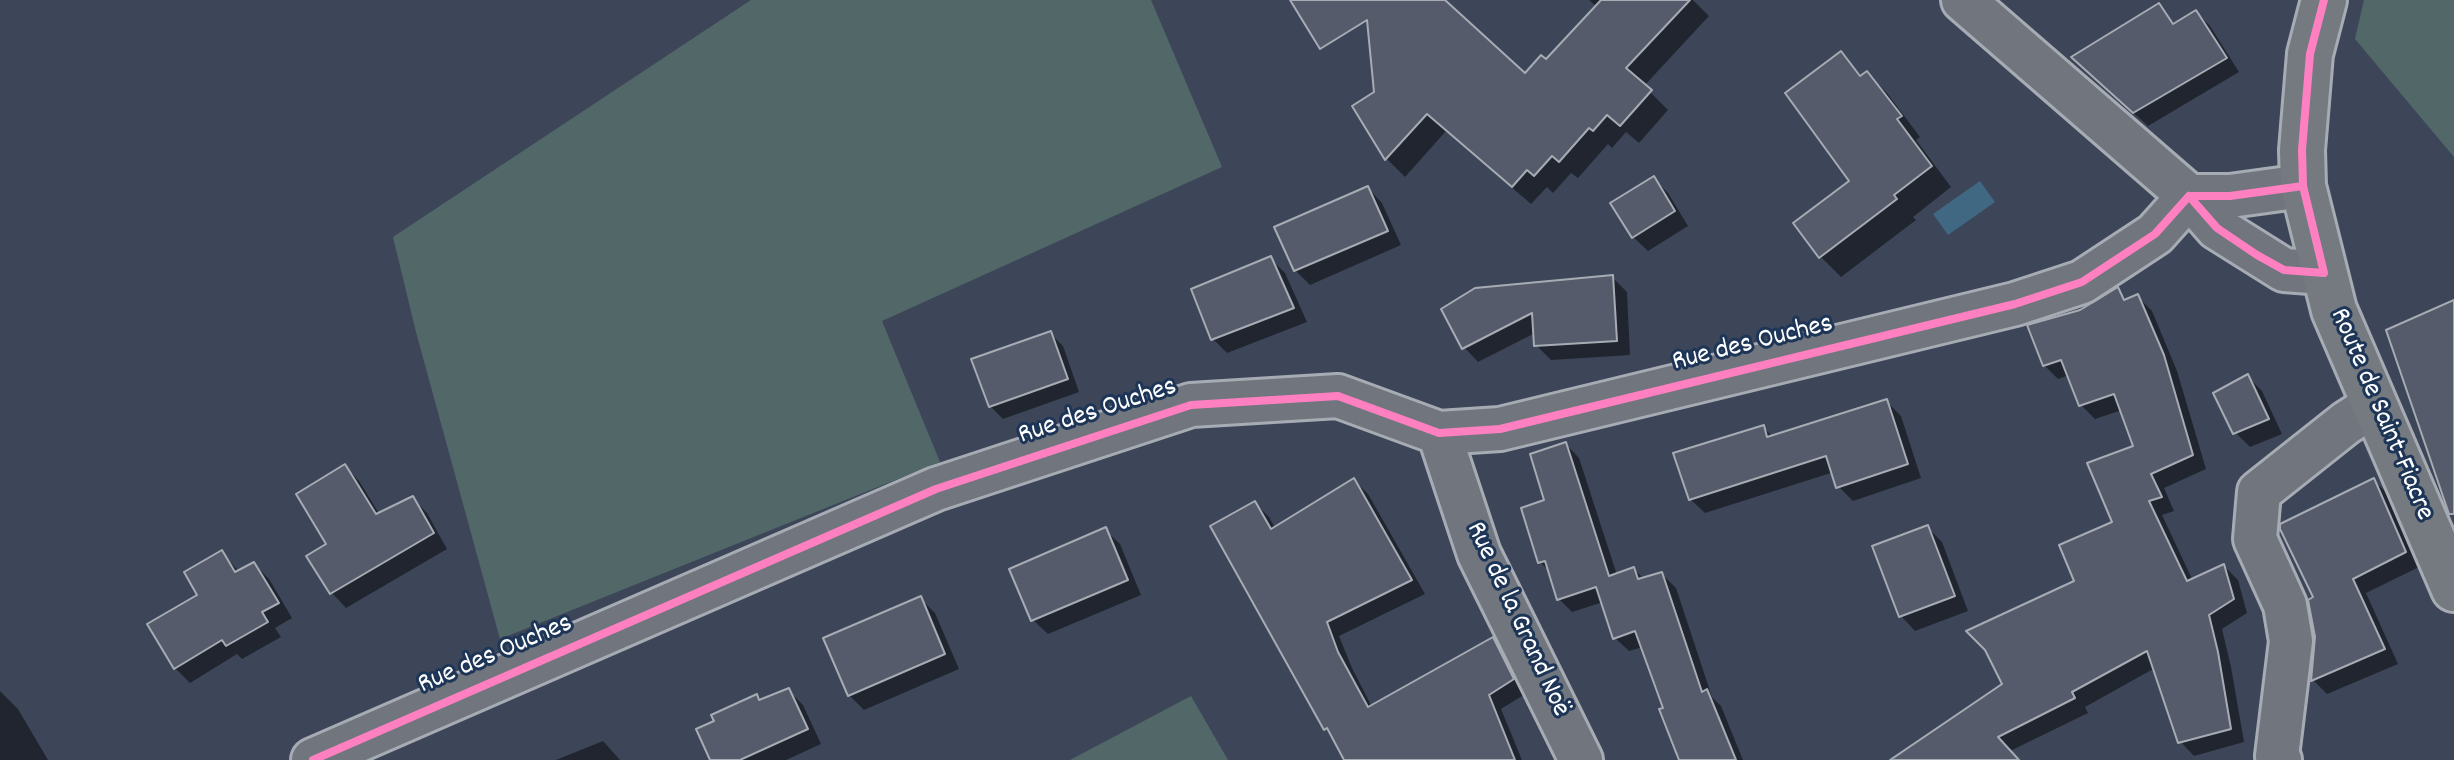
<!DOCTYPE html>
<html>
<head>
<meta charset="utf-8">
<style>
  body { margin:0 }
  canvas { display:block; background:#3c4658 }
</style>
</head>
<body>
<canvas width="2454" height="760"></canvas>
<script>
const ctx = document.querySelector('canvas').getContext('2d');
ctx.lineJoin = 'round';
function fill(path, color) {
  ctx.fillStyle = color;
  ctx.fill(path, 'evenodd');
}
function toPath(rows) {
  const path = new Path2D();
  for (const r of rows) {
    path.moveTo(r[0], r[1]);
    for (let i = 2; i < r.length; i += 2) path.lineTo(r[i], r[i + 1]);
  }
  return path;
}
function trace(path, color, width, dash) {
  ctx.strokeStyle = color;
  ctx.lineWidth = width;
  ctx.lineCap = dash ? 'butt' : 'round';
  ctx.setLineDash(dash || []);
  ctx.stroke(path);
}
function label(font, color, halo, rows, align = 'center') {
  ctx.font = font + ' Dekko,sans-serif';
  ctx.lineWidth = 6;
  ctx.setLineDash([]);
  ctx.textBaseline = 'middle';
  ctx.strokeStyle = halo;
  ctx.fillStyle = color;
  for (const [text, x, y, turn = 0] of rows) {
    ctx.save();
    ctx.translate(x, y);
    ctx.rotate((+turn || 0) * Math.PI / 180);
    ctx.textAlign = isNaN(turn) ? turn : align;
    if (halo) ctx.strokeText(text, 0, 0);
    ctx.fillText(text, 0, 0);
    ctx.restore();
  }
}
fill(toPath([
  [751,0,1151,0,1222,167,882,321,940,462,500,639,416,332,393,237],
  [2364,0,2454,0,2454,157,2355,39],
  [1191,696,1228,760,1070,760]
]), '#526868');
fill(toPath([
  [1980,181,1995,202,1948,235,1933,214]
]), '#406883');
fill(toPath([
  [1367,0,1415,0,1525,76,1546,62,1597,7,1589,0,1693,0,1709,16,1644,86,1668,110,1639,143,1626,132,1612,148,1608,144,1578,178,1571,173,1553,193,1547,187,1531,204,1446,131,1405,177,1387,159,1355,106,1376,93],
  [2158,6,2176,25,2196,12,2210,26,2239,72,2148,126,2087,71],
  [1840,54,1862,76,1866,73,1887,93,1920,137,1916,140,1951,187,1913,217,1916,220,1841,277,1821,257,1796,224,1852,181],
  [1653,178,1668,193,1688,226,1648,251,1633,237],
  [1368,188,1382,203,1401,245,1310,285,1295,270],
  [1271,259,1285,273,1307,322,1227,353,1213,339],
  [1612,277,1627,292,1630,355,1551,360,1536,345,1535,333,1478,362,1464,347,1444,310],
  [2117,290,2128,301,2138,297,2152,311,2177,371,2206,469,2164,488,2174,511,2162,515,2193,581,2224,566,2238,580,2247,613,2222,629,2231,667,2244,742,2194,756,2180,741,2155,668,2085,707,2088,713,2010,751,2018,760,1907,760,2004,685,2114,523,2135,447,2122,410,2095,419,2081,405,2069,375,2058,379,2044,365,2081,312],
  [1050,333,1063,346,1079,392,1003,419,990,406],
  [2247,376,2262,391,2282,434,2250,447,2235,432],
  [1886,401,1901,416,1921,478,1853,501,1838,486,1834,472,1705,513,1690,499,1763,427,1773,437],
  [1566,444,1579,458,1617,575,1634,569,1644,579,1662,574,1676,588,1712,697,1721,706,1743,760,1678,760,1676,756,1679,755,1665,709,1643,647,1629,651,1615,638,1603,602,1572,612,1559,599,1551,573,1540,562,1546,502],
  [345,466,359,481,380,515,412,498,427,513,447,549,346,608,332,593,309,557,329,544],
  [1354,480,1368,494,1425,594,1339,636,1352,668,1372,707,1493,639,1507,653,1527,693,1501,709,1522,760,1345,760,1213,527,1255,503,1269,517,1275,528],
  [2373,480,2388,494,2419,567,2366,593,2398,664,2327,694,2313,680,2317,637,2316,598],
  [1927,527,1942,542,1968,611,1915,631,1901,616],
  [1105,530,1120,544,1141,595,1048,634,1033,620],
  [222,552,239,572,254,564,269,579,292,618,275,628,281,637,242,659,237,654,190,683,175,668,200,596],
  [921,599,935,613,959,669,864,710,849,695],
  [788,690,803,705,821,744,786,760,713,760,756,697,761,702],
  [0,691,18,709,48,760,0,760],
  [603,741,620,760,556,760]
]), '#0007');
const building = toPath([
  [1290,0,1445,0,1525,73,1541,55,1546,59,1601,0,1690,0,1626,68,1652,90,1620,126,1607,115,1593,131,1589,128,1559,162,1552,156,1534,176,1527,170,1512,187,1427,114,1385,160,1352,106,1374,92,1367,20,1320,49,1290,0],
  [2159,3,2173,24,2196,10,2227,58,2133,113,2071,57,2159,3],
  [1841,51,1860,76,1867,71,1902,116,1897,119,1932,166,1894,195,1897,199,1819,258,1793,223,1849,181,1785,93,1841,51],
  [1654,176,1675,211,1632,238,1610,203,1654,176],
  [1368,186,1388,231,1294,271,1274,227,1368,186],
  [1271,256,1294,308,1211,340,1191,289,1271,256],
  [1613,275,1617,341,1534,346,1532,313,1462,349,1441,309,1475,288,1613,275],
  [2118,287,2124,300,2138,294,2164,355,2193,455,2151,474,2162,497,2149,501,2187,581,2224,564,2234,599,2209,615,2218,652,2231,729,2178,743,2147,651,2072,692,2075,698,1998,737,2019,760,1890,760,2002,684,1985,650,1966,631,2074,581,2059,545,2112,522,2087,463,2133,446,2114,394,2079,406,2061,360,2043,366,2027,325,2080,310,2118,287],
  [2454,300,2454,514,2449,514,2386,330,2454,300],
  [1051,331,1068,379,989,407,971,359,1051,331],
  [2248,374,2269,419,2233,434,2213,393,2248,374],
  [1887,399,1908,464,1836,488,1826,456,1689,500,1673,453,1764,425,1767,437,1887,399],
  [1566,442,1609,576,1634,567,1638,579,1662,572,1702,692,1707,689,1736,760,1679,760,1659,709,1663,708,1635,631,1613,639,1596,587,1557,600,1545,561,1538,563,1521,508,1544,500,1530,454,1566,442],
  [345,464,376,514,413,496,434,533,330,594,306,556,326,544,296,494,345,464],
  [1354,478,1412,580,1327,622,1338,652,1368,707,1493,637,1514,679,1489,695,1515,760,1344,760,1327,728,1324,730,1210,526,1255,501,1271,529,1354,478],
  [2374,478,2406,552,2353,579,2385,649,2311,681,2315,637,2308,600,2313,597,2280,529,2280,524,2374,478],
  [1928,525,1955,596,1899,617,1872,546,1928,525],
  [1106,527,1128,580,1031,621,1009,569,1106,527],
  [222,550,235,572,254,562,279,603,262,612,268,622,226,646,222,640,174,669,147,624,197,595,184,572,222,550],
  [921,596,945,654,848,696,823,638,921,596],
  [789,688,808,729,740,760,710,760,696,729,714,721,711,715,757,694,759,700,789,688]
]);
fill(building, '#555b6a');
trace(building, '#a7acb4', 2);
const minor = toPath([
  [1963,0,2189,196,2217,228,2284,270,2324,273],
  [2189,196,2230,196,2303,186],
  [1439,433,1479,554,1581,760],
  [313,760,936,489,1191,405,1338,396,1439,433,1500,429,2015,304,2082,282,2155,234,2189,196],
  [2280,760,2277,756,2291,641,2285,605,2255,539,2259,492,2346,423,2374,405]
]);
const major = toPath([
  [2324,0,2310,54,2302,150,2303,186,2334,310,2454,589]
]);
trace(minor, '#a7acb4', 48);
trace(major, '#a7acb4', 50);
trace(minor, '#70757e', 42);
trace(major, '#757a80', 44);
trace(toPath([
  [2189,196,2217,228,2257,255,2284,270,2324,273,2303,186,2302,150,2310,54,2324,0],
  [2189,196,2230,196,2303,186],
  [313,760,936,489,1191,405,1338,396,1439,433,1500,429,2015,304,2082,282,2155,234,2189,196]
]), '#ff80c0', 8);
label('28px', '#fff', '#1d3557', [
  ["Rue des Ouches",1753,345,-14],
  ["Rue des Ouches",1098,413,-18],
  ["Route de Saint-Fiacre",2380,415,67],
  ["Rue de la Grand Noë",1516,620,65],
  ["Rue des Ouches",496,656,-23]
]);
</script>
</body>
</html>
